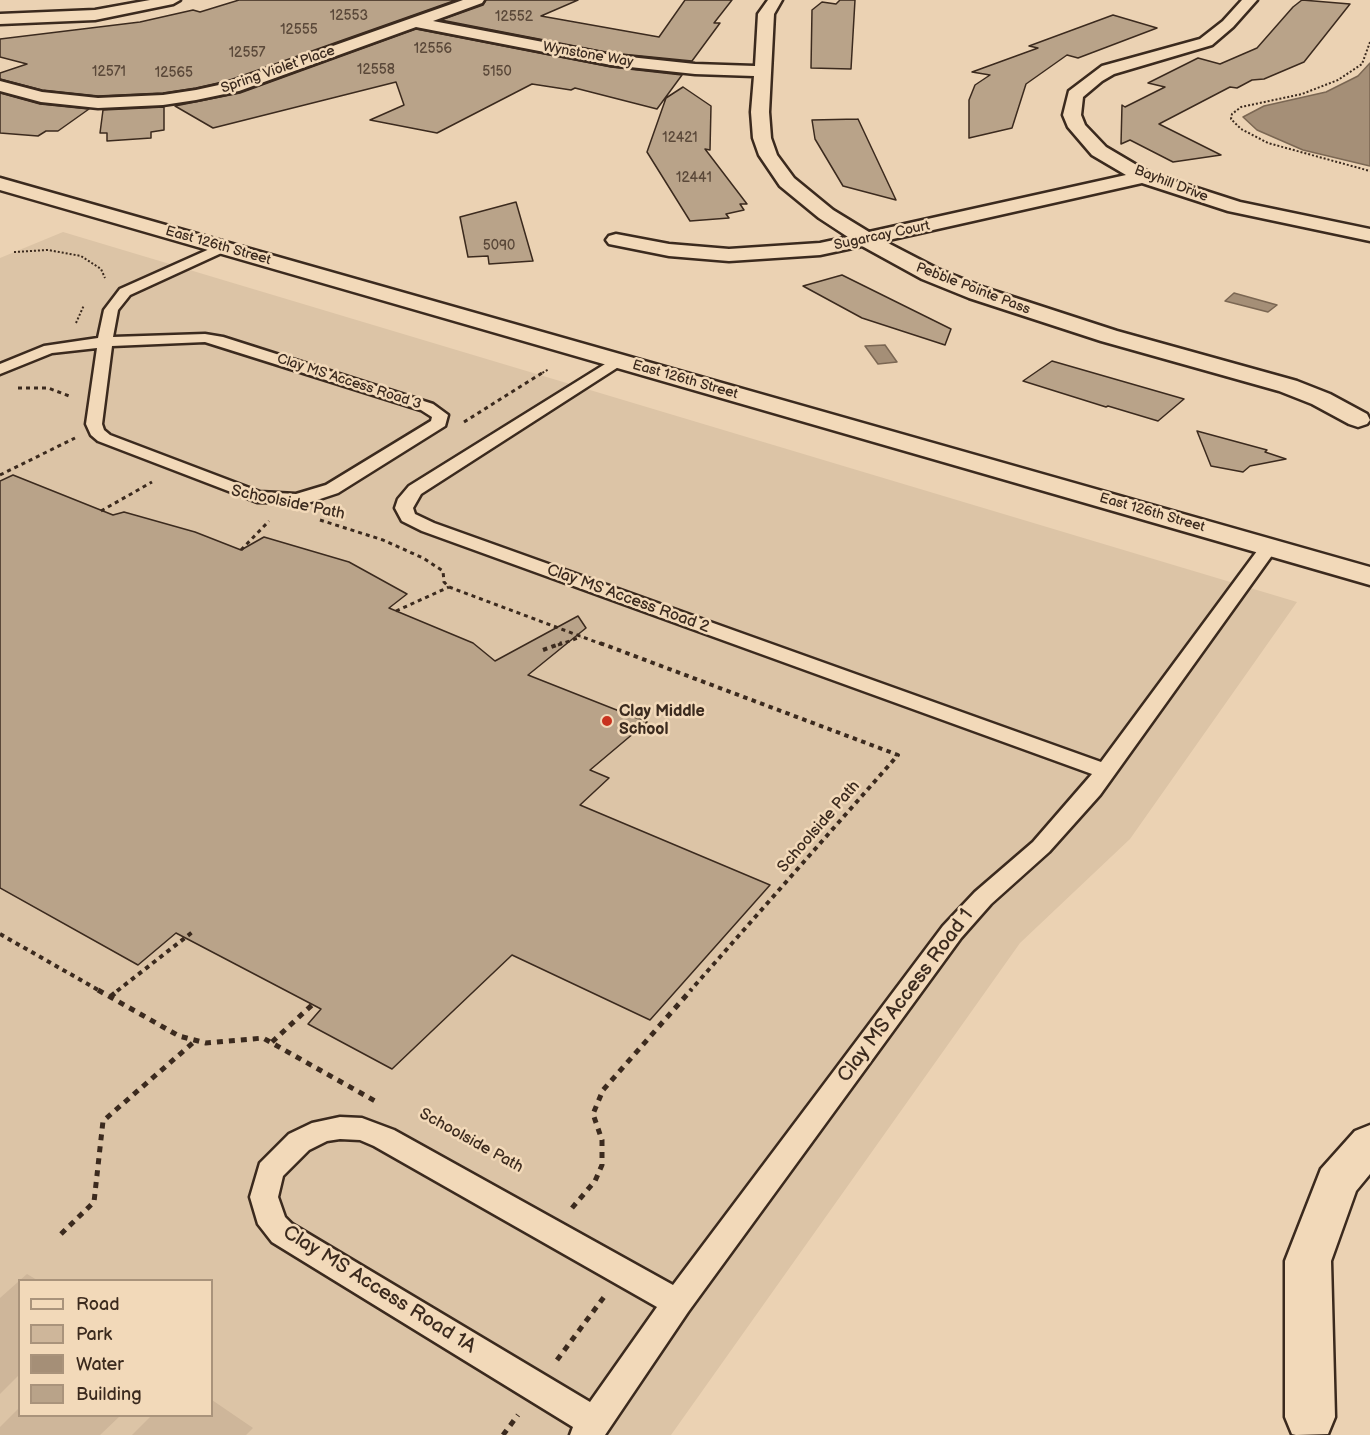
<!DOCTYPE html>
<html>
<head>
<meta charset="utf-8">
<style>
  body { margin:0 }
  #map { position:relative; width:1370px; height:1435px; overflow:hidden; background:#ebd2b3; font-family:"Balsamiq Sans",sans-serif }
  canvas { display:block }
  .legend { position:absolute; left:18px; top:1279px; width:195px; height:138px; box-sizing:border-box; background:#f2d9b9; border:2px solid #a9937b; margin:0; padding:8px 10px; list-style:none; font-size:18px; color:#3b2a1e }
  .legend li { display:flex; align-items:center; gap:12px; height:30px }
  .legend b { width:30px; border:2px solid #a9937b }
</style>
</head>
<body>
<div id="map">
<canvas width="1370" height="1435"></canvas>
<ul class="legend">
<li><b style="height:8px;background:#f2d9b9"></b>Road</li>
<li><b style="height:16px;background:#ceb69a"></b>Park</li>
<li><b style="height:16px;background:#a58f77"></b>Water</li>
<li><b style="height:16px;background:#b9a389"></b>Building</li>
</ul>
</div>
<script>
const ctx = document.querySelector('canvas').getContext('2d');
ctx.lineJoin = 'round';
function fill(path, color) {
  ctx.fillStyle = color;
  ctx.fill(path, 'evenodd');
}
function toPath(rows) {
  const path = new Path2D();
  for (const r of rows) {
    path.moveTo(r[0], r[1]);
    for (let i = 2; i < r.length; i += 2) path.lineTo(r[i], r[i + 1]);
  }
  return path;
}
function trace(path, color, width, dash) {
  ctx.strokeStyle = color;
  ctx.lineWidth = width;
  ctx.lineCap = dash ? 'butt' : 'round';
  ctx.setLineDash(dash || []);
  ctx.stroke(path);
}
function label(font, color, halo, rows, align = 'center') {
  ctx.font = font + ' "Balsamiq Sans",sans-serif';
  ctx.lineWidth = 5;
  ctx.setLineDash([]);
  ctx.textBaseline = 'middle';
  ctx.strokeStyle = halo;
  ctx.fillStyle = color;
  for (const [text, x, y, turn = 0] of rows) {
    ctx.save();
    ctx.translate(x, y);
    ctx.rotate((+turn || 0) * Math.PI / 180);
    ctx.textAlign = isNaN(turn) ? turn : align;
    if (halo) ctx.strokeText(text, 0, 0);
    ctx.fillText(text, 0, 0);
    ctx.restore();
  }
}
fill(toPath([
  [63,232,1297,602,1130,839,1020,943,671,1435,0,1435,0,258],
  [20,1280,212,1280,212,1416,20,1416]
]), '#dcc4a6');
fill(toPath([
  [27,1274,37,1280,20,1280,19,1375,0,1394,0,1298],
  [212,1400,253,1428,246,1435,132,1435,151,1416,212,1416],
  [19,1408,20,1416,120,1416,100,1435,0,1435,0,1427]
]), '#ceb69a');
const water = toPath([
  [1370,63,1370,166,1303,150,1257,130,1243,117,1264,106,1326,92,1358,76,1370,63],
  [1234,293,1277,305,1268,312,1225,301,1234,293],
  [885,345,897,362,878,364,865,346,885,345]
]);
fill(water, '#a58f77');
trace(water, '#7b6753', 1.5);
const building = toPath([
  [239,0,456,0,227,81,196,88,163,93,98,96,42,90,0,79,0,73,27,64,0,57,0,39,140,22,193,10,200,12,239,0],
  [486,0,578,0,541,16,659,37,685,0,732,0,714,23,720,23,692,61,611,53,441,20,483,5,486,0],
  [840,0,855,0,851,69,811,68,812,10,822,2,836,4,840,0],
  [1302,0,1350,4,1304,62,1264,79,1252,80,1237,88,1230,87,1159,124,1221,155,1173,162,1130,140,1121,144,1122,105,1125,107,1165,87,1148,83,1198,58,1220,64,1257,48,1293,7,1302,0],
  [1113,15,1157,28,1078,58,1067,55,1026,84,1012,128,969,138,969,100,975,85,990,75,972,72,1038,48,1029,46,1113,15],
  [416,29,611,67,682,75,657,109,575,88,571,90,532,84,437,133,370,120,404,105,396,82,213,128,175,106,240,93,416,29],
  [683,87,711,106,710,150,705,149,747,204,740,204,744,210,726,214,729,218,690,221,647,152,666,98,683,87],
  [0,93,40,104,89,109,58,131,46,131,38,136,0,133,0,93],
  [164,107,164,130,151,132,151,138,107,141,107,133,100,133,103,110,164,107],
  [858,119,896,200,843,186,815,139,812,120,858,119],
  [516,202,533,261,489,264,488,256,468,257,460,217,516,202],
  [842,275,951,329,945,345,862,318,803,286,842,275],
  [1052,361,1184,399,1158,421,1108,406,1106,407,1023,381,1052,361],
  [1197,431,1267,450,1265,452,1286,459,1250,466,1243,472,1211,466,1197,431],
  [13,475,113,515,124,512,195,532,241,550,264,537,349,562,407,594,389,608,473,643,495,661,578,616,586,628,528,675,647,722,590,770,609,778,580,805,770,885,650,1020,512,955,392,1069,308,1024,321,1009,176,933,138,965,0,888,0,481,13,475]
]);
fill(building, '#b9a389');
trace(building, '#3b2a1e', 1.5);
const service = toPath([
  [223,243,228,244,230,247,228,250,130,295,118,310,113,337,205,334,223,337,433,404,448,415,445,426,338,493,308,503,257,502,98,441,91,435,86,424,97,348,52,353,0,374,0,364,44,346,98,338,104,310,120,289,223,243],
  [205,342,421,410,432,417,431,421,326,485,296,494,260,492,110,435,104,430,102,424,112,346,205,342],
  [618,356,626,361,623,364,421,494,413,508,415,514,434,523,1101,762,1263,543,1275,543,1278,547,1100,795,1049,852,991,904,961,938,688,1312,605,1435,570,1435,573,1427,272,1242,258,1224,250,1197,260,1163,289,1134,312,1123,340,1117,362,1118,394,1130,673,1285,943,926,975,892,1033,842,1092,774,422,531,402,521,395,508,398,499,409,486,618,356],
  [340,1139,360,1140,374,1146,657,1307,590,1402,292,1224,285,1217,278,1197,283,1176,309,1150,327,1141,340,1139]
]);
const minor = toPath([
  [150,0,180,0,173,4,95,20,0,24,0,14,95,10,150,0],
  [463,0,484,0,482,3,433,21,611,55,695,64,755,66,758,14,768,0,782,0,774,14,769,112,771,138,777,155,794,178,833,210,869,232,1126,175,1092,155,1068,127,1063,115,1069,91,1102,66,1200,39,1223,21,1242,0,1257,0,1233,27,1212,45,1114,74,1102,81,1083,97,1081,115,1085,125,1106,147,1150,173,1240,202,1370,229,1370,241,1228,211,1142,183,884,241,938,269,985,288,1117,331,1297,381,1330,394,1367,414,1370,420,1367,424,1358,427,1349,424,1312,404,1279,391,1101,341,969,298,922,279,862,246,820,255,729,261,669,256,609,244,606,240,609,236,616,234,669,244,729,249,820,243,848,237,819,218,780,186,759,155,753,138,751,112,754,76,695,74,611,65,416,27,239,91,196,100,163,105,98,108,41,102,0,91,0,81,42,92,98,98,163,95,196,90,228,83,463,0],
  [1370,1125,1370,1174,1356,1191,1331,1261,1335,1417,1328,1434,1296,1435,1292,1434,1285,1417,1285,1261,1321,1169,1355,1131,1370,1125]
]);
const tertiary = toPath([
  [0,178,1370,567,1370,585,0,190,0,178]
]);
trace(service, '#3b2a1e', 5);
trace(minor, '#3b2a1e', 5);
trace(tertiary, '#3b2a1e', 5);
trace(toPath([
  [1370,42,1362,64,1338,80,1302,94,1241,107,1232,114,1231,119,1241,129,1268,143,1370,171],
  [14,252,48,250,81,256,101,269,105,278],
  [76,323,84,305],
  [539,375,549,369]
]), '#3b2a1e', 2, [2, 2]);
trace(toPath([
  [18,388,48,388,72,397],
  [464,422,542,373],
  [0,475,75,438],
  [101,511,152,482],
  [320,520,383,540,423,558,443,571,444,582,449,587,604,645],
  [241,550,269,521],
  [396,611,449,587],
  [558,645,581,637]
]), '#3b2a1e', 3, [4, 4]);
trace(toPath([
  [600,643,898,755,690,991],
  [543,650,562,643],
  [0,934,100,991],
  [117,991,195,930]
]), '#3b2a1e', 4, [4.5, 4.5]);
trace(toPath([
  [98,990,179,1036,206,1043,263,1038,375,1101],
  [110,997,119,990],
  [272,1042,313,1004],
  [572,1208,595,1181,602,1165,602,1140,593,1114,603,1090,691,990],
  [61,1234,94,1202,103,1121,195,1041],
  [557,1360,604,1297],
  [503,1435,518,1415]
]), '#3b2a1e', 5, [6, 6]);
fill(service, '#f2d9b9');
fill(minor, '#f2d9b9');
fill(tertiary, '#f2d9b9');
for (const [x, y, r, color] of [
  [607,721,6,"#c8321e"]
]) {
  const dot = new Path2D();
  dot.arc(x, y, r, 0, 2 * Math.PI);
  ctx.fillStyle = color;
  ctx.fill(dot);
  trace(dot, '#f2d9b9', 2);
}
label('14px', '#5a4839', null, [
  ["12553",349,16],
  ["12552",514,17],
  ["12555",299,30],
  ["12556",433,49],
  ["12557",247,53],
  ["12558",376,70],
  ["12571",109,72],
  ["5150",497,72],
  ["12565",174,73],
  ["12421",680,138],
  ["12441",694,178],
  ["5090",499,246]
]);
label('14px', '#3b2a1e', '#f2d9b9', [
  ["Wynstone Way",588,55,10],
  ["Spring Violet Place",278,70,-19],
  ["Bayhill Drive",1171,184,21],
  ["Sugarcay Court",882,236,-12],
  ["East 126th Street",218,246,16],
  ["Pebble Pointe Pass",973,289,21],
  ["East 126th Street",685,380,16],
  ["Clay MS Access Road 3",349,382,18],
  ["East 126th Street",1152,513,16]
]);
label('16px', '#3b2a1e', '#f2d9b9', [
  ["Schoolside Path",288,503,12],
  ["Clay MS Access Road 2",628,599,20],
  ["Schoolside Path",819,827,-49],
  ["Schoolside Path",471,1141,29]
]);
label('bold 16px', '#3b2a1e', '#f2d9b9', [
  ["Clay Middle",619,712],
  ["School",619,730]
], 'left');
label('20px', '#3b2a1e', '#f2d9b9', [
  ["Clay MS Access Road 1",906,996,-53],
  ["Clay MS Access Road 1A",379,1290,32]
]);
</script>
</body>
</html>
